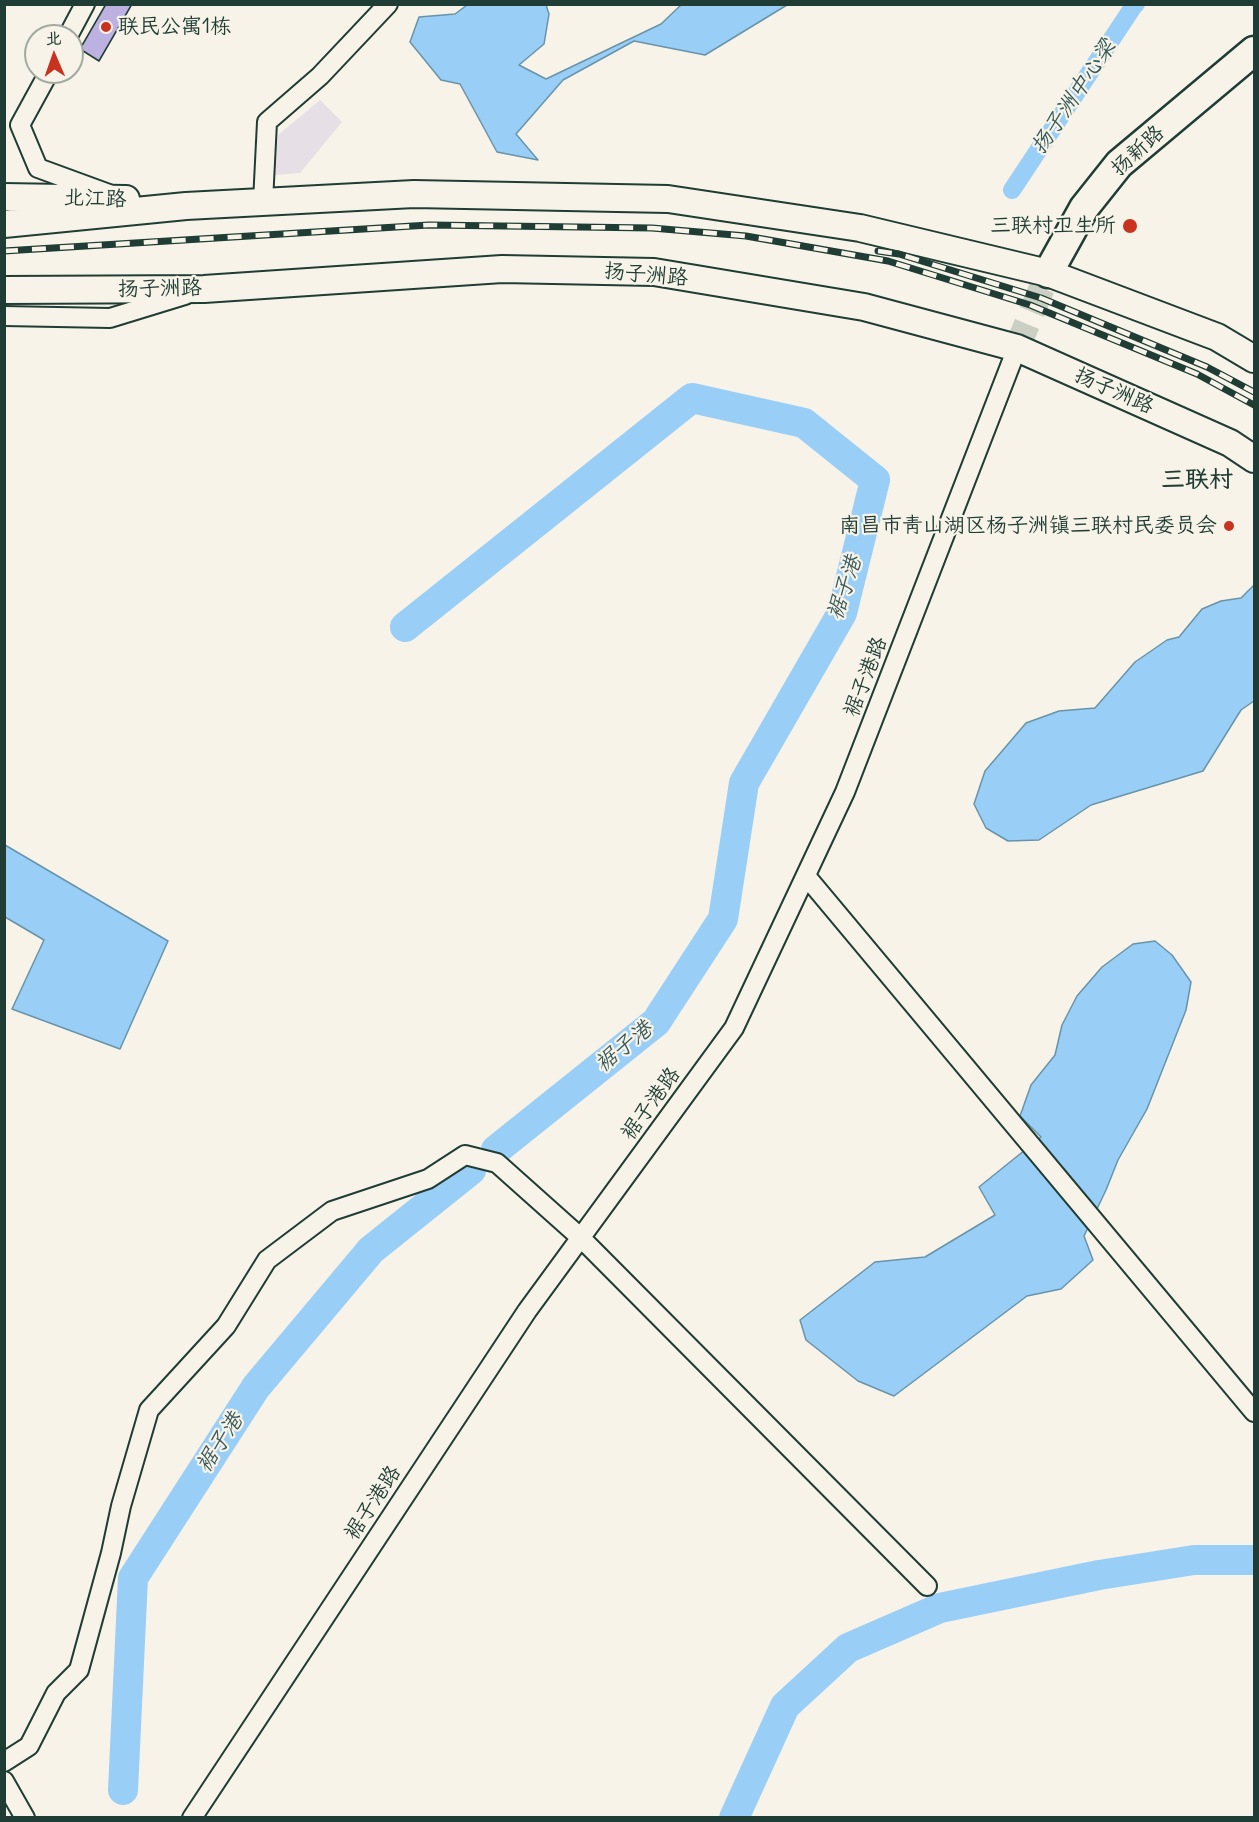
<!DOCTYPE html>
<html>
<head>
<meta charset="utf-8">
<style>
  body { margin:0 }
  #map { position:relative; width:1259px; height:1822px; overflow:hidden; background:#f7f3e8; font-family:Delius,"LXGW WenKai TC",sans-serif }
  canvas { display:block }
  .frame { position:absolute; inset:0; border:6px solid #1f3d34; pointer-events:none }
  .north { position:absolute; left:24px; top:24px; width:60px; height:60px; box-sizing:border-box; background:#f7f3e8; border:2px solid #a1aaa0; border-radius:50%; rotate:358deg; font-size:16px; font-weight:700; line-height:24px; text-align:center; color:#1f3d34 }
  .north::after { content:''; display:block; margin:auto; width:21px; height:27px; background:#c8321e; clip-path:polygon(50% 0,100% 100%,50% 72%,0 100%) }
</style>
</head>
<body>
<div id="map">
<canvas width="1259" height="1822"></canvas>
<div class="frame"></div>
<div class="north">北</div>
</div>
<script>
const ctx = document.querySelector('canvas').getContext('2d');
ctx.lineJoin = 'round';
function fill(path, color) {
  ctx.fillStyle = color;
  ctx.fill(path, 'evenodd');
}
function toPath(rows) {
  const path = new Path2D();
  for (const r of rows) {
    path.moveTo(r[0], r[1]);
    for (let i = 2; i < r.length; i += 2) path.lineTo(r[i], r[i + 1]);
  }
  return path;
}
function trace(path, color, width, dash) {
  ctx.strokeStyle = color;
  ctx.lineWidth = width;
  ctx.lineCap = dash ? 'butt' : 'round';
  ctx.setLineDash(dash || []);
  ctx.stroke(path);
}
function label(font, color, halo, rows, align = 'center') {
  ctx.font = font + ' Delius,"LXGW WenKai TC",sans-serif';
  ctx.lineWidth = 4.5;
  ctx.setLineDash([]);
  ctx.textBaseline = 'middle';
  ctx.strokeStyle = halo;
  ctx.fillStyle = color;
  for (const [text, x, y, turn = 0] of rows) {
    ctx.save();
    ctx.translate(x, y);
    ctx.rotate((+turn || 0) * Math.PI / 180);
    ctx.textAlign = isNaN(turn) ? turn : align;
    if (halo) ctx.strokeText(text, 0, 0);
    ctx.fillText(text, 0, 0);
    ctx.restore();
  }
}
fill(toPath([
  [320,100,342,122,300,173,275,175,278,135]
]), '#e6dfe6');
const water = toPath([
  [467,5,546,5,549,14,544,44,519,65,546,79,661,24,681,5,787,5,705,55,634,41,563,80,516,134,538,160,497,152,460,84,441,80,410,42,419,17,455,14,467,5],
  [1254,585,1254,701,1241,710,1203,771,1091,805,1039,840,1008,841,986,828,974,804,985,771,1026,723,1059,711,1095,708,1135,662,1167,640,1179,637,1202,609,1221,601,1241,598,1254,585],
  [5,845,168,941,120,1049,12,1009,44,940,5,917,5,845],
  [1155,941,1172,955,1191,982,1186,1010,1147,1109,1118,1160,1106,1190,1084,1236,1093,1260,1061,1289,1027,1296,894,1396,858,1381,806,1340,800,1320,875,1262,925,1257,995,1215,979,1187,1041,1137,1020,1116,1031,1085,1055,1055,1062,1025,1077,996,1102,967,1133,944,1155,941]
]);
fill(water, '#99cef7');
trace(water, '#6894a9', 1.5);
trace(toPath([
  [1012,190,1133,7,1136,4]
]), '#99cef7', 18);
trace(toPath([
  [405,627,692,398,804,423,875,480,842,613,744,783,723,919,656,1022,496,1150],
  [123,1790,133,1578,256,1387,371,1250,471,1170],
  [734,1818,785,1706,848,1648,940,1608,1099,1575,1194,1560,1254,1560]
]), '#99cef7', 30);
const building = toPath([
  [106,4,132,4,99,61,80,49,106,4]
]);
fill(building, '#bdb1e2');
trace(building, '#1f3d34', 1.5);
trace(toPath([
  [1017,348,1048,273]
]), '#cccfc4', 26, [26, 13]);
const minor = toPath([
  [68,36,85,4],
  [49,72,20,125,38,168,109,194],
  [263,202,267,122,320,76,388,4],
  [4,316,110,318,185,295],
  [806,876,1254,1412],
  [4,1762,29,1746,56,1693,79,1670,111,1553,121,1506,149,1410,226,1326,267,1260,332,1211,428,1179,465,1155,497,1163,581,1238,927,1586],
  [4,1781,25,1818],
  [192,1818,527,1311,734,1028,845,792,1017,348]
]);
const secondary = toPath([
  [4,197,126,199],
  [4,224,186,206,414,194,668,199,860,228,1048,273,1217,337,1254,359],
  [4,290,204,289,502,269,654,272,864,307,1017,348,1230,443,1254,459]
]);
const primary = toPath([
  [1048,273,1084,208,1119,164,1254,51]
]);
trace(minor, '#1f3d34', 22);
trace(secondary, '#1f3d34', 30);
trace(primary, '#1f3d34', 33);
trace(minor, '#f7f3e8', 18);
trace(secondary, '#f7f3e8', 26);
trace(primary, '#f7f3e8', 28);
const rail = toPath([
  [4,251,429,225,652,228,746,236,888,261,1030,305,1197,374,1254,405],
  [878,251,899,254,1041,298,1207,367,1254,392]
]);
trace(rail, '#1f3d34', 7);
trace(rail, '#f7f3e8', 4.5, [14]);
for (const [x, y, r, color] of [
  [106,27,6,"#c8321e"],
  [1130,226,8,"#c8321e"],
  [1229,526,6,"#c8321e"]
]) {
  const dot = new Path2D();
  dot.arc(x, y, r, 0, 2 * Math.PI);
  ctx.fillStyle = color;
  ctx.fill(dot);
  trace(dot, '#f7f3e8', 2);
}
label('21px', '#1f3d34', '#f7f3e8', [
  ["联民公寓1栋",118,27,"left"],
  ["三联村卫生所",1116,226],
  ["南昌市青山湖区杨子洲镇三联村民委员会",1217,526]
], 'right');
label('21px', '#1f3d34', '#f7f3e8', [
  ["扬新路",1138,151,-43],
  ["北江路",95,199,2],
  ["扬子洲路",646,275,5],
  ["扬子洲路",160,289,-1],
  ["扬子洲路",1114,391,24],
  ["裾子港路",866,677,-69],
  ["裾子港路",651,1104,-54],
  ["裾子港路",373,1503,-57]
]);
label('italic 22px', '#375a5b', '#f7f3e8', [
  ["扬子洲中心梁",1074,97,-56],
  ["裾子港",845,588,-72],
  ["裾子港",624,1047,-39],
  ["裾子港",220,1443,-57]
]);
label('bold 24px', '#1f3d34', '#f7f3e8', [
  ["三联村",1197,480]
]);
</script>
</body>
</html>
